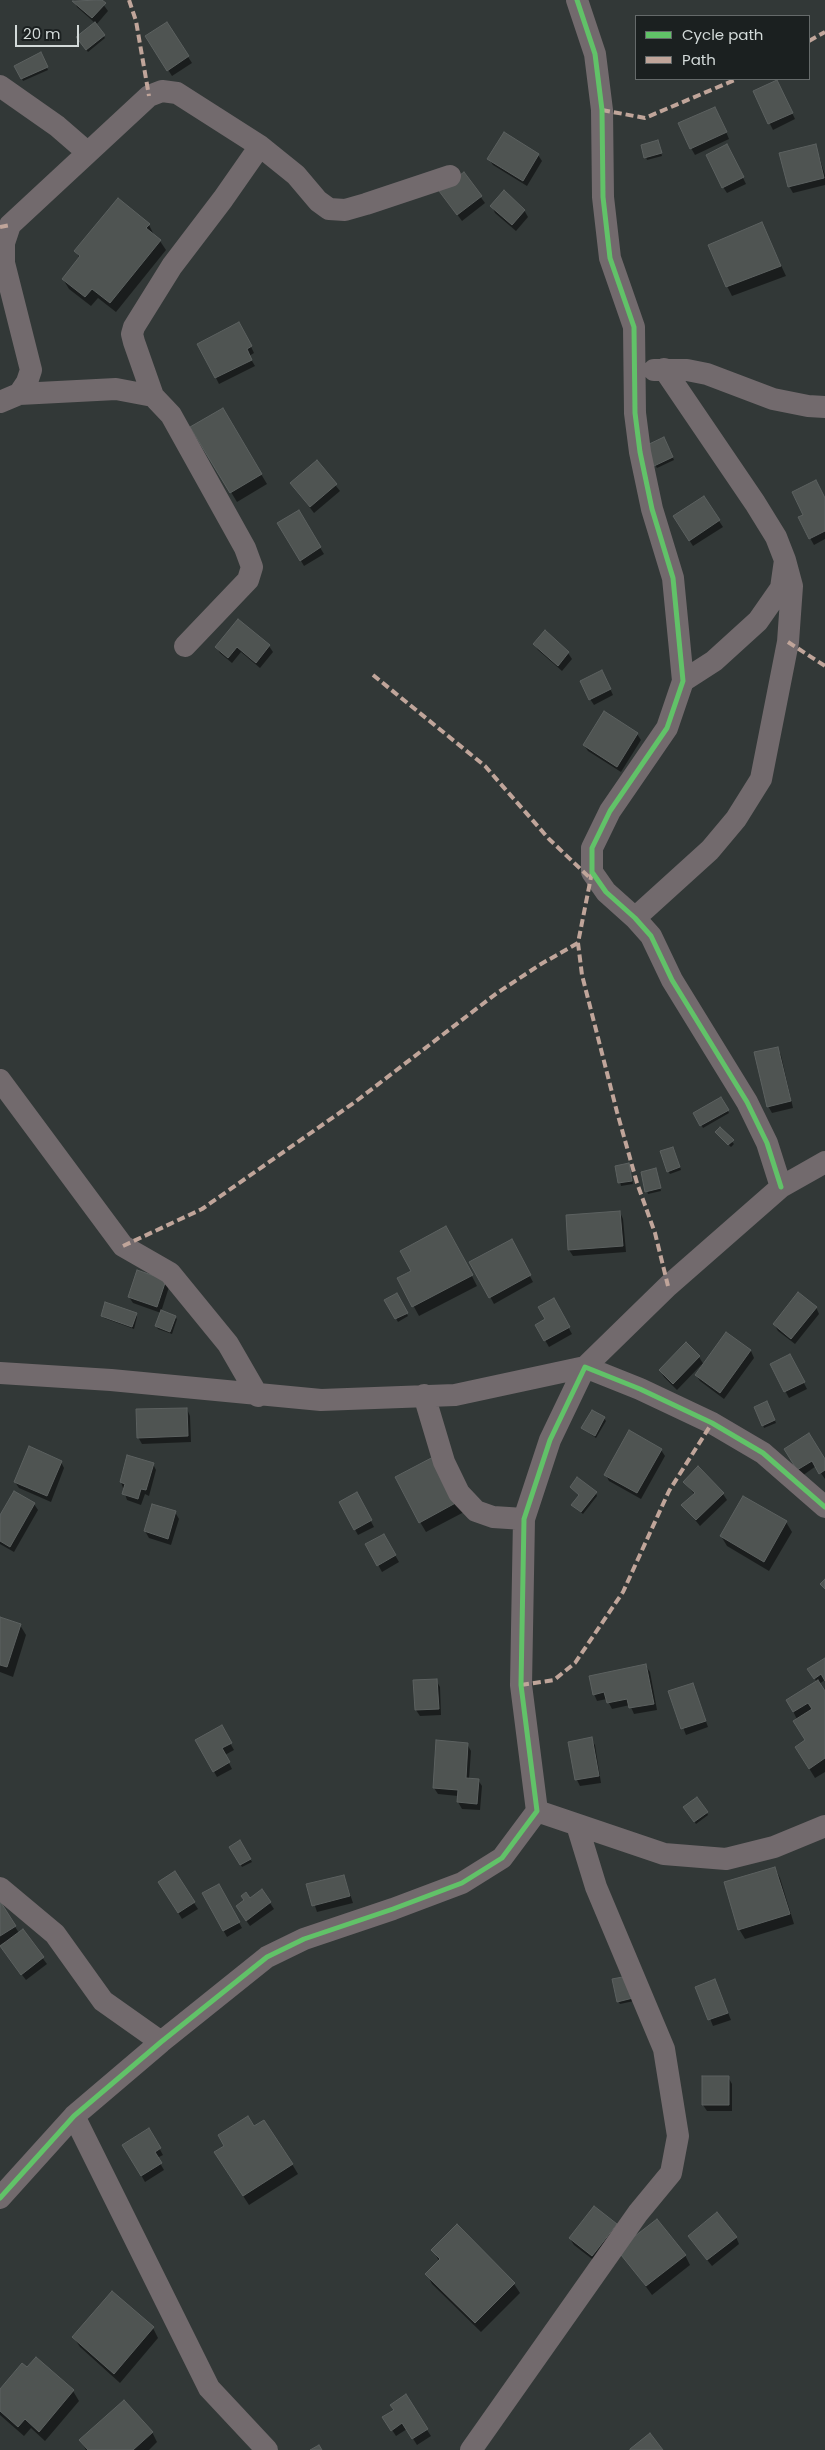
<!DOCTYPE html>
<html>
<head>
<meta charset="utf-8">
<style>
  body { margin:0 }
  #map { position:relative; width:825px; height:2450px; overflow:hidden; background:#323837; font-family:Poppins,sans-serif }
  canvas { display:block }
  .legend { position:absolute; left:635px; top:15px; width:175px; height:65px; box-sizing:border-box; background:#1b2020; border:1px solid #656a6a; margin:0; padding:6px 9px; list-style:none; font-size:15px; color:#d3dad9 }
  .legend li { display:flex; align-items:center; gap:10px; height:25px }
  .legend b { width:25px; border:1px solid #656a6a }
  .scale { position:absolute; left:15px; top:25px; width:64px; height:22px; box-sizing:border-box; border:2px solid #d3dad9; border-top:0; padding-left:6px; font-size:15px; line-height:18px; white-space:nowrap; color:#d3dad9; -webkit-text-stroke:4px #1b2020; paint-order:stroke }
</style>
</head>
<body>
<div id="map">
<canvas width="825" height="2450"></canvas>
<ul class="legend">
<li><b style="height:6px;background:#61c268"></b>Cycle path</li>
<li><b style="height:6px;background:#c0a59a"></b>Path</li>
</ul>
<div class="scale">20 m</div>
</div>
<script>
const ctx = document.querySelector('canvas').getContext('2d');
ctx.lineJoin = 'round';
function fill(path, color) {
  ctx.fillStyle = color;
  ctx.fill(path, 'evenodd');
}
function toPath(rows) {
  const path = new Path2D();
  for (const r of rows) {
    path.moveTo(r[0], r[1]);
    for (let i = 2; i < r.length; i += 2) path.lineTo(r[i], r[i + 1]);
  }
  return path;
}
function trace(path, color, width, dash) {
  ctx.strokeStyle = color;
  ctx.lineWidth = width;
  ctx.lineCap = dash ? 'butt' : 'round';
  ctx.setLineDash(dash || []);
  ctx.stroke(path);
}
fill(toPath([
  [74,0,100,0,108,11,96,25,105,38,88,52,79,40,95,23,77,7],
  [167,24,192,63,172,76,151,43],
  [41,54,48,70,23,81,16,66],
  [780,88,795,119,773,130,754,92],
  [719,115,729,139,695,155,691,148],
  [504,134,538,155,542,161,527,186,493,165,489,159],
  [659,144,662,156,647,160,642,146],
  [816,146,825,175,825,185,793,193,789,186],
  [730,152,746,184,727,193,723,187],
  [464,174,485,203,462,221,445,198],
  [492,206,524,210,528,217,516,231,495,213],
  [761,223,786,276,732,296,727,286],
  [149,225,154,235,160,241,166,250,116,312,98,298,91,306,69,289,63,279,80,259,76,251],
  [243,330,254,353,249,356,255,366,219,384,199,344],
  [222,409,267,484,237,502,192,428],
  [665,442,674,460,657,468,655,465],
  [317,462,340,491,314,513,291,483],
  [703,497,723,527,693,546,678,523],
  [825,500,825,539,814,545,810,538],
  [298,512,324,554,304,566,279,524],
  [238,620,269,646,273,652,260,668,241,652,232,663,220,653,216,647],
  [545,632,568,653,572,659,562,671,538,650,534,644],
  [605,678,613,695,594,705,590,699],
  [637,734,641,740,621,772,588,751,584,745],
  [777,1048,781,1055,793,1108,772,1113,768,1106],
  [721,1098,729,1113,703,1128,695,1114],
  [720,1129,734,1144,731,1147,718,1135],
  [674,1151,681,1170,670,1174,668,1171],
  [629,1165,633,1184,621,1186,617,1167],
  [656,1169,661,1191,648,1194,647,1191],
  [620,1212,623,1219,626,1252,573,1256,569,1250],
  [452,1237,477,1286,419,1316,399,1279,412,1271],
  [511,1241,533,1282,494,1304,471,1262],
  [165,1281,169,1287,161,1312,175,1317,177,1319,172,1334,158,1329,156,1326,161,1313,133,1303,129,1297],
  [396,1294,408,1316,398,1322,386,1300],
  [553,1300,572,1334,549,1347,537,1326,547,1320],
  [816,1307,819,1314,795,1344,778,1331,774,1324],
  [136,1314,137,1317,134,1329,104,1318,102,1316],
  [726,1334,751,1351,754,1358,724,1399,700,1381,696,1375,702,1364,677,1390,664,1377,660,1370,699,1357,704,1365],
  [793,1362,807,1389,789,1398,771,1364],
  [768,1405,776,1423,764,1428,763,1425],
  [187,1409,190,1416,191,1442,142,1444,138,1437],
  [604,1418,606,1421,596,1438,582,1428],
  [785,1449,825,1461,825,1479,816,1466,802,1476],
  [661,1450,665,1456,641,1499,609,1481,606,1475],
  [437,1456,466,1511,426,1532,420,1522],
  [61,1462,64,1468,51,1502,19,1488,15,1482],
  [153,1464,156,1470,149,1496,145,1494,141,1505,127,1500,121,1482],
  [684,1482,723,1494,727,1500,700,1526,683,1505,695,1495],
  [571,1487,596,1493,597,1496,583,1514,573,1505,580,1496],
  [356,1494,374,1527,358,1535,340,1502],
  [34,1504,38,1510,14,1552,0,1544,0,1518],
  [175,1512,179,1519,171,1545,149,1538,145,1531],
  [786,1522,792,1532,769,1571,727,1546,721,1536],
  [384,1536,399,1562,382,1572,367,1545],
  [0,1618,20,1625,26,1635,13,1677,0,1672],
  [825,1660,825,1680,819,1684,825,1693,825,1772,815,1778,802,1757,807,1741,793,1711,817,1682,809,1670],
  [646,1666,650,1672,657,1710,634,1714,630,1705,612,1709,607,1699,597,1701,594,1694],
  [436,1680,440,1687,441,1715,420,1716,416,1710],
  [692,1684,708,1727,686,1735,669,1692],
  [221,1727,234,1750,225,1755,232,1769,217,1777,197,1741],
  [591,1739,595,1745,601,1783,580,1786,577,1780,570,1743],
  [467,1744,471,1751,469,1779,478,1780,482,1786,480,1810,462,1809,458,1802,458,1796,438,1794,434,1788],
  [687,1810,707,1813,708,1815,696,1824],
  [240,1842,252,1862,242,1867,230,1847],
  [775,1868,780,1878,794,1924,745,1939,739,1929],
  [344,1876,353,1903,317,1912,308,1885],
  [219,1886,242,1928,227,1937,203,1894],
  [163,1888,194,1903,198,1909,182,1919],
  [262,1891,274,1909,250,1926,241,1913,246,1901],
  [0,1903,19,1933,22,1931,47,1964,26,1980,5,1953,5,1942,0,1945],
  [628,1978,634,2001,620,2004,618,2001],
  [715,1981,731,2020,713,2026,697,1987],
  [728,2077,732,2084,732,2111,707,2111,703,2105],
  [253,2128,292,2164,298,2174,249,2205,221,2162],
  [149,2130,163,2155,157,2158,164,2170,145,2182,124,2145],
  [595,2208,620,2231,596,2262,574,2245,570,2239],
  [736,2237,739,2244,712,2266,693,2242],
  [433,2250,514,2284,520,2293,481,2332,432,2284,427,2274,439,2261],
  [619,2250,685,2255,690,2265,652,2295],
  [153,2328,158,2338,120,2383,80,2347,74,2338],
  [36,2358,73,2391,79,2401,45,2441,31,2428,24,2436,0,2415,0,2391,27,2369],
  [384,2418,427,2430,431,2436,417,2445,407,2429,396,2436],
  [152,2432,157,2442,149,2450,86,2450,81,2441]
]), '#0007');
const building = toPath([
  [102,0,106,3,92,18,72,1,102,0],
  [95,22,105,35,86,50,76,37,95,22],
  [167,22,189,56,167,71,145,36,167,22],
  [41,52,48,67,21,79,14,66,41,52],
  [777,80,793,113,768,124,753,91,777,80],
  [715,107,727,132,690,149,678,123,715,107],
  [504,132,539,154,523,181,487,159,504,132],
  [658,140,662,153,644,158,641,145,658,140],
  [727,144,744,177,722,188,706,155,727,144],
  [816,144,824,178,788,187,779,153,816,144],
  [464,172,482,196,457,215,439,191,464,172],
  [504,190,525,210,512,225,490,206,504,190],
  [118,198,150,224,146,228,161,240,110,303,92,289,85,297,62,279,80,256,74,251,118,198],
  [762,222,781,266,726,287,708,245,762,222],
  [239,322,252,346,247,349,252,360,215,378,197,344,239,322],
  [223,408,262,474,230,493,190,427,223,408],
  [664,437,673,457,654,466,645,446,664,437],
  [317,460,337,484,310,507,290,483,317,460],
  [816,480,825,498,825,531,809,539,798,517,803,515,792,492,816,480],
  [704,496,720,520,689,541,673,516,704,496],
  [299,510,321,547,300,561,277,523,299,510],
  [238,619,270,645,256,663,237,647,228,658,215,647,238,619],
  [545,630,569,652,558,666,533,644,545,630],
  [602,670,611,689,589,700,580,681,602,670],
  [604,711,638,733,617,767,583,745,604,711],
  [778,1047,791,1101,767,1107,754,1052,778,1047],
  [721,1097,729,1110,700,1126,693,1113,721,1097],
  [720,1127,734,1140,728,1145,715,1132,720,1127],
  [673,1147,680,1167,667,1172,660,1151,673,1147],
  [629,1163,632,1181,618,1183,615,1166,629,1163],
  [656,1168,661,1188,645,1192,641,1172,656,1168],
  [620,1211,623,1246,568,1250,566,1215,620,1211],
  [446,1226,473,1275,412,1307,397,1278,411,1271,400,1251,446,1226],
  [512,1239,531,1275,489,1298,469,1262,512,1239],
  [137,1270,166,1280,157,1307,128,1297,137,1270],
  [798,1292,817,1307,791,1339,773,1324,798,1292],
  [397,1293,408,1313,395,1319,384,1300,397,1293],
  [554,1298,570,1327,544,1341,535,1325,545,1319,538,1307,554,1298],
  [105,1302,137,1313,132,1327,101,1316,105,1302],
  [161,1310,176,1316,170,1332,155,1326,161,1310],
  [726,1332,751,1350,720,1393,695,1375,726,1332],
  [686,1342,700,1356,673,1384,659,1370,686,1342],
  [790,1354,805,1382,784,1392,770,1364,790,1354],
  [767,1401,775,1420,762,1426,754,1407,767,1401],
  [187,1408,188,1436,137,1438,136,1409,187,1408],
  [592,1410,605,1417,595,1436,581,1428,592,1410],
  [629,1430,662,1449,637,1493,604,1475,629,1430],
  [809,1433,825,1459,825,1470,819,1474,812,1461,797,1470,784,1449,809,1433],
  [29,1446,62,1461,47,1496,14,1482,29,1446],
  [127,1455,154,1463,146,1490,141,1489,138,1499,122,1494,125,1484,120,1482,127,1455],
  [437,1455,461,1500,419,1523,395,1477,437,1455],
  [698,1466,724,1493,696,1520,681,1505,695,1493,683,1482,698,1466],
  [577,1477,597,1492,581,1512,571,1505,579,1495,570,1487,577,1477],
  [14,1491,35,1503,10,1547,0,1541,0,1515,14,1491],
  [357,1492,372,1520,354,1530,339,1502,357,1492],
  [743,1496,787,1521,764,1562,720,1536,743,1496],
  [152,1504,176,1511,168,1539,144,1531,152,1504],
  [384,1534,396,1555,377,1566,365,1544,384,1534],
  [825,1579,825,1589,820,1584,825,1579],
  [0,1617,21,1624,7,1667,0,1665,0,1617],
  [825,1658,825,1681,821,1674,814,1679,807,1669,825,1658],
  [646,1664,654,1704,629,1708,627,1699,607,1703,604,1692,593,1695,589,1676,646,1664],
  [437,1679,439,1709,415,1710,413,1680,437,1679],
  [818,1680,825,1691,825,1758,809,1769,795,1747,805,1740,793,1721,812,1709,808,1703,793,1712,786,1700,818,1680],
  [693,1683,706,1721,681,1729,668,1691,693,1683],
  [222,1725,232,1743,222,1748,230,1762,213,1772,195,1740,222,1725],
  [592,1737,599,1776,575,1780,568,1742,592,1737],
  [436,1740,468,1743,466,1778,479,1779,477,1804,457,1802,458,1790,433,1788,436,1740],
  [697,1797,708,1812,694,1822,683,1807,697,1797],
  [240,1840,251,1859,240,1865,229,1847,240,1840],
  [775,1867,790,1914,738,1930,724,1882,775,1867],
  [175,1871,195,1902,178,1913,158,1882,175,1871],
  [344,1875,350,1896,312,1906,306,1884,344,1875],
  [219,1884,240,1922,223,1931,202,1893,219,1884],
  [262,1889,271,1902,246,1921,236,1906,244,1900,241,1896,246,1892,250,1898,262,1889],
  [0,1901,16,1926,0,1936,0,1901],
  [23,1929,44,1957,21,1975,0,1946,23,1929],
  [628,1976,633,1998,617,2002,612,1979,628,1976],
  [715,1979,728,2013,708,2020,695,1987,715,1979],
  [702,2076,729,2076,729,2105,702,2105,702,2076],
  [248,2116,254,2126,264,2120,293,2164,243,2196,214,2152,224,2146,218,2135,248,2116],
  [149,2128,161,2148,155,2152,162,2163,141,2176,122,2145,149,2128],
  [594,2206,617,2224,592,2256,569,2238,594,2206],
  [717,2212,737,2237,707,2260,688,2236,717,2212],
  [657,2219,686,2255,646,2286,617,2250,657,2219],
  [457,2224,515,2283,475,2323,425,2274,440,2259,431,2250,457,2224],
  [112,2291,154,2327,114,2374,72,2337,112,2291],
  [36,2357,74,2390,39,2432,25,2419,18,2427,0,2411,0,2389,22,2363,27,2367,36,2357],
  [406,2394,428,2429,412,2439,402,2423,391,2431,382,2417,394,2410,390,2405,406,2394],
  [124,2400,153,2432,133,2450,88,2450,79,2440,124,2400],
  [650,2433,663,2450,630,2450,630,2449,650,2433],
  [319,2445,322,2450,310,2450,319,2445]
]);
fill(building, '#4f5452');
trace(building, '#5c6160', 1);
trace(toPath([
  [577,0,595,54,602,110,603,197,610,258,634,327,635,413,640,452,652,509,673,578,683,681,667,728,610,811,592,848,592,872,606,892,635,918,651,936,672,980,747,1102,767,1143,781,1187],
  [0,86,57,126,87,152],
  [664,369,755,503,776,537,785,560,781,588,758,621,714,661,683,681],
  [654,370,687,370,707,374,773,399,808,406,825,407],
  [19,394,27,382,31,370,4,263,4,243,10,225,149,96,162,91,177,93,260,146,296,175,318,201,329,209,345,210,366,204,450,176],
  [153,396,134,342,132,334,134,327,172,266,223,199,260,146],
  [0,402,19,394,116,389,153,396,171,415,245,548,252,567,248,580,185,646],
  [635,918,710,850,736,819,761,779,788,642,792,586,785,560],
  [0,1080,123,1246,170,1273,228,1344,258,1396],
  [0,1373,111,1380,321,1400,455,1395,585,1367,668,1286,781,1187,825,1162],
  [424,1395,444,1462,459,1493,476,1511,493,1517,524,1519],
  [537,1811,664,1854,726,1859,774,1847,825,1826],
  [0,1888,55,1934,103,2001,161,2042],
  [74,2116,209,2388,267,2450],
  [0,2198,74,2116,161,2042,267,1957,304,1939,393,1909,462,1883,502,1858,537,1811,521,1685,524,1519,550,1440,585,1367,640,1389,712,1423,763,1453,825,1507],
  [471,2450,638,2213,671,2173,678,2136,664,2049,596,1887,577,1825]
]), '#726a6d', 22);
trace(toPath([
  [129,0,136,21,149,96],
  [809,41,825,32],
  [602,110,645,118,737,79],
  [0,227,10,225],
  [788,642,825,666],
  [373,675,485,766,549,839,590,878],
  [592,872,578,943,582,975,617,1112,637,1183,655,1233,668,1286],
  [123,1246,202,1209,355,1102,497,993,541,964,578,943],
  [521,1685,554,1680,575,1663,623,1592,669,1491,712,1423]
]), '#c0a59a', 4, [8, 4]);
trace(toPath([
  [577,0,595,54,602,110,603,197,610,258,634,327,635,413,640,452,652,509,673,578,683,681,667,728,610,811,592,848,592,872,606,892,635,918,651,936,672,980,747,1102,767,1143,781,1187],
  [0,2198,74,2116,161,2042,267,1957,304,1939,393,1909,462,1883,502,1858,537,1811,521,1685,524,1519,550,1440,585,1367,640,1389,712,1423,763,1453,825,1507]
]), '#61c268', 5);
</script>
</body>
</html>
